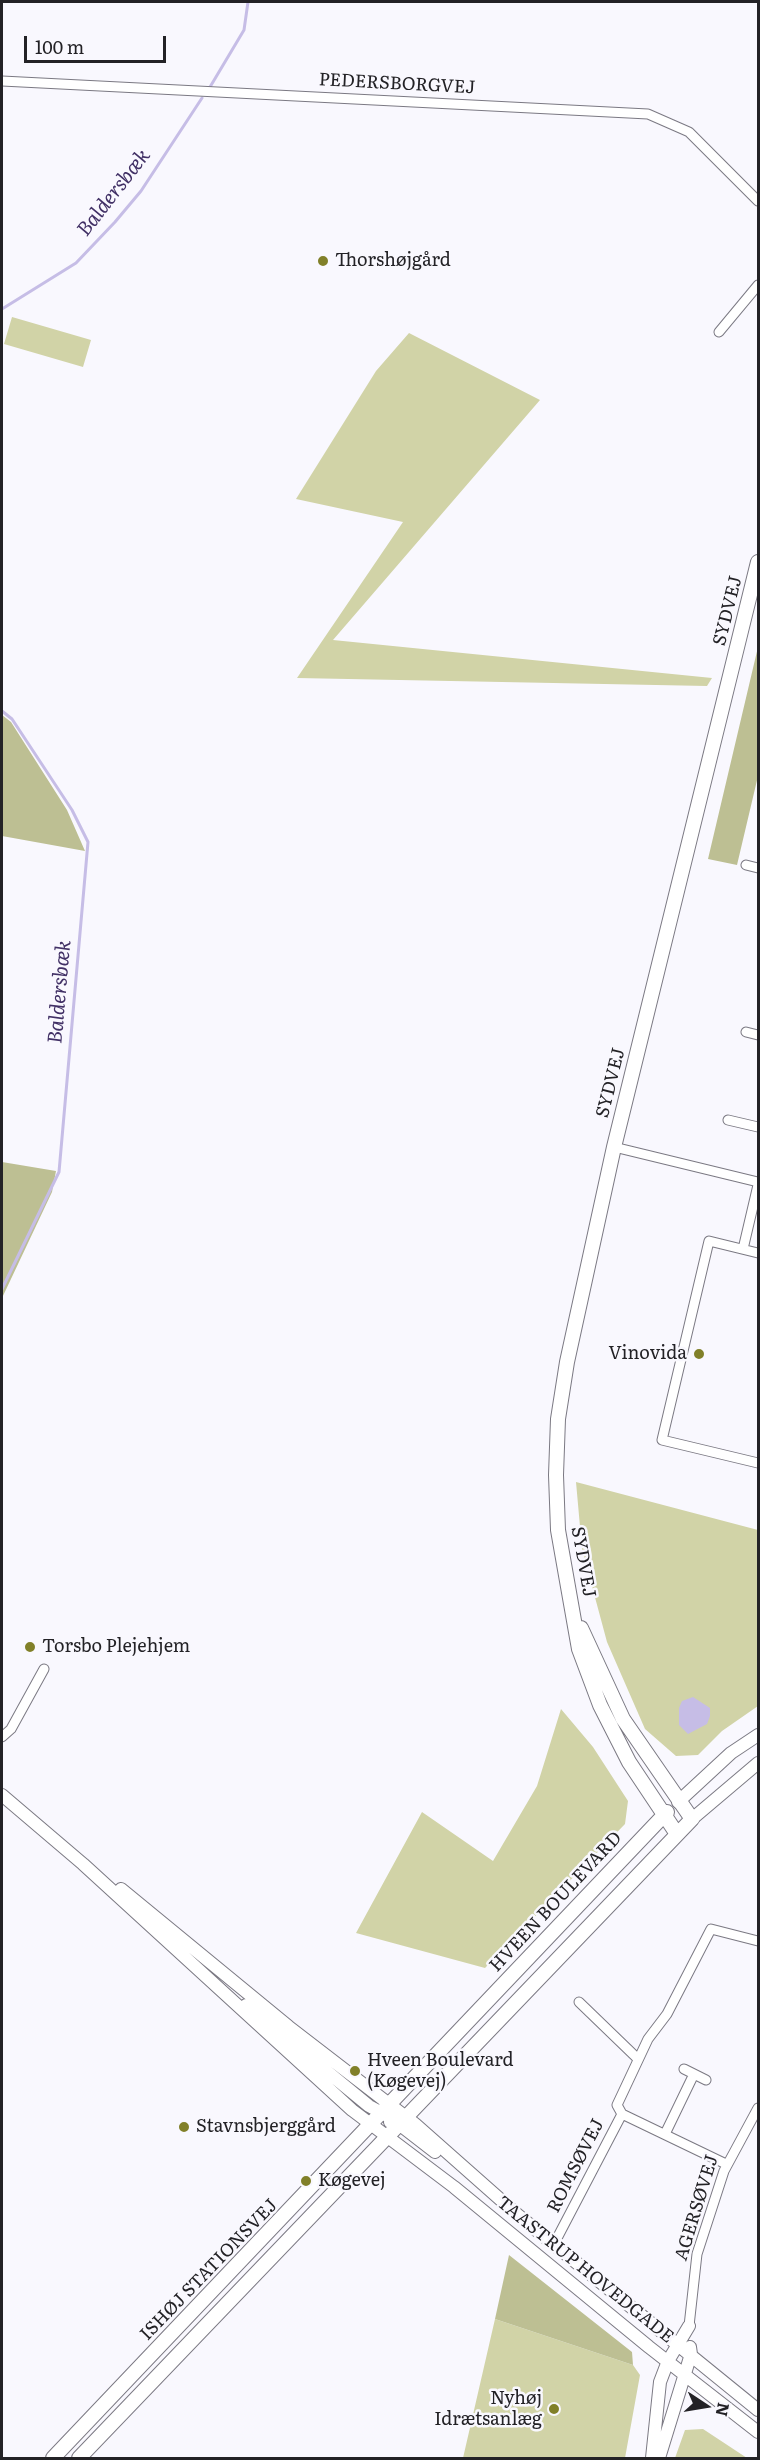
<!DOCTYPE html>
<html>
<head>
<meta charset="utf-8">
<style>
  body { margin:0 }
  #map { position:relative; width:760px; height:2460px; overflow:hidden; background:#f9f8fe; font-family:Literata,serif }
  canvas { display:block }
  .frame { position:absolute; inset:0; border:3px solid #232226; pointer-events:none }
  .north { position:absolute; left:676px; top:2376px; width:60px; height:60px; -webkit-text-stroke:4px #f9f8fe; paint-order:stroke; rotate:102deg; font-size:16px; font-weight:700; line-height:24px; text-align:center; color:#232226 }
  .north::after { content:''; display:block; margin:auto; width:21px; height:27px; background:#232226; clip-path:polygon(50% 0,100% 100%,50% 72%,0 100%) }
  .scale { position:absolute; left:24px; top:36px; width:142px; height:27px; box-sizing:border-box; border:3px solid #232226; border-top:0; padding-left:8px; font-size:18px; line-height:21px; white-space:nowrap; color:#232226; -webkit-text-stroke:4px #f9f8fe; paint-order:stroke }
</style>
</head>
<body>
<div id="map">
<canvas width="760" height="2460"></canvas>
<div class="frame"></div>
<div class="north">N</div>
<div class="scale">100 m</div>
</div>
<script>
const ctx = document.querySelector('canvas').getContext('2d');
ctx.lineJoin = 'round';
function fill(path, color) {
  ctx.fillStyle = color;
  ctx.fill(path, 'evenodd');
}
function toPath(rows) {
  const path = new Path2D();
  for (const r of rows) {
    path.moveTo(r[0], r[1]);
    for (let i = 2; i < r.length; i += 2) path.lineTo(r[i], r[i + 1]);
  }
  return path;
}
function trace(path, color, width, dash) {
  ctx.strokeStyle = color;
  ctx.lineWidth = width;
  ctx.lineCap = dash ? 'butt' : 'round';
  ctx.setLineDash(dash || []);
  ctx.stroke(path);
}
function label(font, color, halo, rows, align = 'center') {
  ctx.font = font + ' Literata,serif';
  ctx.lineWidth = 5;
  ctx.setLineDash([]);
  ctx.textBaseline = 'middle';
  ctx.strokeStyle = halo;
  ctx.fillStyle = color;
  for (const [text, x, y, turn = 0] of rows) {
    ctx.save();
    ctx.translate(x, y);
    ctx.rotate((+turn || 0) * Math.PI / 180);
    ctx.textAlign = isNaN(turn) ? turn : align;
    if (halo) ctx.strokeText(text, 0, 0);
    ctx.fillText(text, 0, 0);
    ctx.restore();
  }
}
fill(toPath([
  [12,317,91,340,83,367,4,344],
  [409,333,540,400,333,640,712,678,707,686,297,678,403,522,296,499,376,371],
  [576,1482,758,1530,758,1706,722,1731,698,1755,676,1756,645,1729,607,1642,582,1549],
  [561,1709,593,1747,628,1801,625,1824,485,1968,356,1933,422,1812,493,1861,537,1786],
  [495,2319,633,2365,640,2375,625,2458,463,2458],
  [703,2429,747,2458,675,2458,685,2430]
]), '#d1d3a7');
fill(toPath([
  [758,647,758,776,737,865,708,859],
  [2,715,11,722,67,810,85,851,2,836],
  [2,1162,56,1171,52,1192,2,1298],
  [509,2255,632,2352,633,2365,495,2319]
]), '#bdbf93');
fill(toPath([
  [693,1697,710,1708,710,1716,707,1724,688,1734,679,1725,679,1708,682,1701]
]), '#c6bde6');
trace(toPath([
  [210,87,244,30,248,2],
  [2,309,76,263,115,222,141,191,202,98],
  [2,711,12,719,72,810,88,842,59,1172,2,1289]
]), '#c6bde6', 3);
const minor = toPath([
  [2,81,648,114,689,132,758,201],
  [719,332,758,285],
  [746,865,758,868],
  [746,1032,758,1035],
  [728,1120,758,1127],
  [614,1147,758,1182],
  [743,1249,758,1185],
  [758,1253,709,1241,662,1440,758,1463],
  [2,1737,11,1729,44,1669],
  [579,2002,638,2059],
  [684,2069,706,2080],
  [622,2114,617,2105,648,2039,667,2014,711,1929,758,1941],
  [665,2134,694,2074],
  [554,2244,622,2114,726,2164],
  [689,2326,697,2254,724,2171,758,2108]
]);
const tertiary = toPath([
  [2,1795,83,1864,352,2110,454,2187,649,2347,758,2432],
  [678,1802,731,1753,758,1735],
  [692,1819,758,1763],
  [121,1889,289,2027,415,2124,519,2216,758,2410],
  [246,2005,369,2106,391,2118,406,2118],
  [390,2122,404,2128,435,2152],
  [652,2458,660,2382,668,2361,689,2326],
  [659,2458,691,2354,690,2347]
]);
const secondary = toPath([
  [677,1834,629,1762,600,1705,579,1649,558,1530,556,1475,558,1419,567,1362,614,1147,758,562],
  [53,2458,667,1812],
  [79,2458,692,1819,623,1719,581,1628]
]);
trace(minor, '#7b7983', 11);
trace(tertiary, '#7b7983', 14);
trace(secondary, '#7b7983', 16);
trace(minor, '#fff', 9);
trace(tertiary, '#fff', 12);
trace(secondary, '#fff', 14);
for (const [x, y, r, color] of [
  [323,261,6,"#818029"],
  [699,1354,6,"#818029"],
  [30,1647,6,"#818029"],
  [355,2071,6,"#818029"],
  [184,2127,6,"#818029"],
  [306,2181,6,"#818029"],
  [554,2409,6,"#818029"]
]) {
  const dot = new Path2D();
  dot.arc(x, y, r, 0, 2 * Math.PI);
  ctx.fillStyle = color;
  ctx.fill(dot);
  trace(dot, '#f9f8fe', 2);
}
label('18px', '#232226', '#f9f8fe', [
  ["PEDERSBORGVEJ",397,84,3],
  ["SYDVEJ",728,611,-76],
  ["SYDVEJ",611,1083,-76],
  ["SYDVEJ",583,1562,80],
  ["HVEEN BOULEVARD",556,1902,-47],
  ["ROMSØVEJ",576,2166,-63],
  ["AGERSØVEJ",697,2208,-73],
  ["ISHØJ STATIONSVEJ",209,2270,-46],
  ["TAASTRUP HOVEDGADE",585,2270,39]
]);
label('18px', '#232226', '#f9f8fe', [
  ["Thorshøjgård",335,261],
  ["Vinovida",687,1354,"right"],
  ["Torsbo Plejehjem",42,1647],
  ["Hveen Boulevard",367,2061],
  ["(Køgevej)",367,2082],
  ["Stavnsbjerggård",196,2127],
  ["Køgevej",318,2181],
  ["Nyhøj",542,2399,"right"],
  ["Idrætsanlæg",542,2420,"right"]
], 'left');
label('italic 20px', '#413065', '#f9f8fe', [
  ["Baldersbæk",114,193,-52],
  ["Baldersbæk",60,992,-85]
]);
</script>
</body>
</html>
